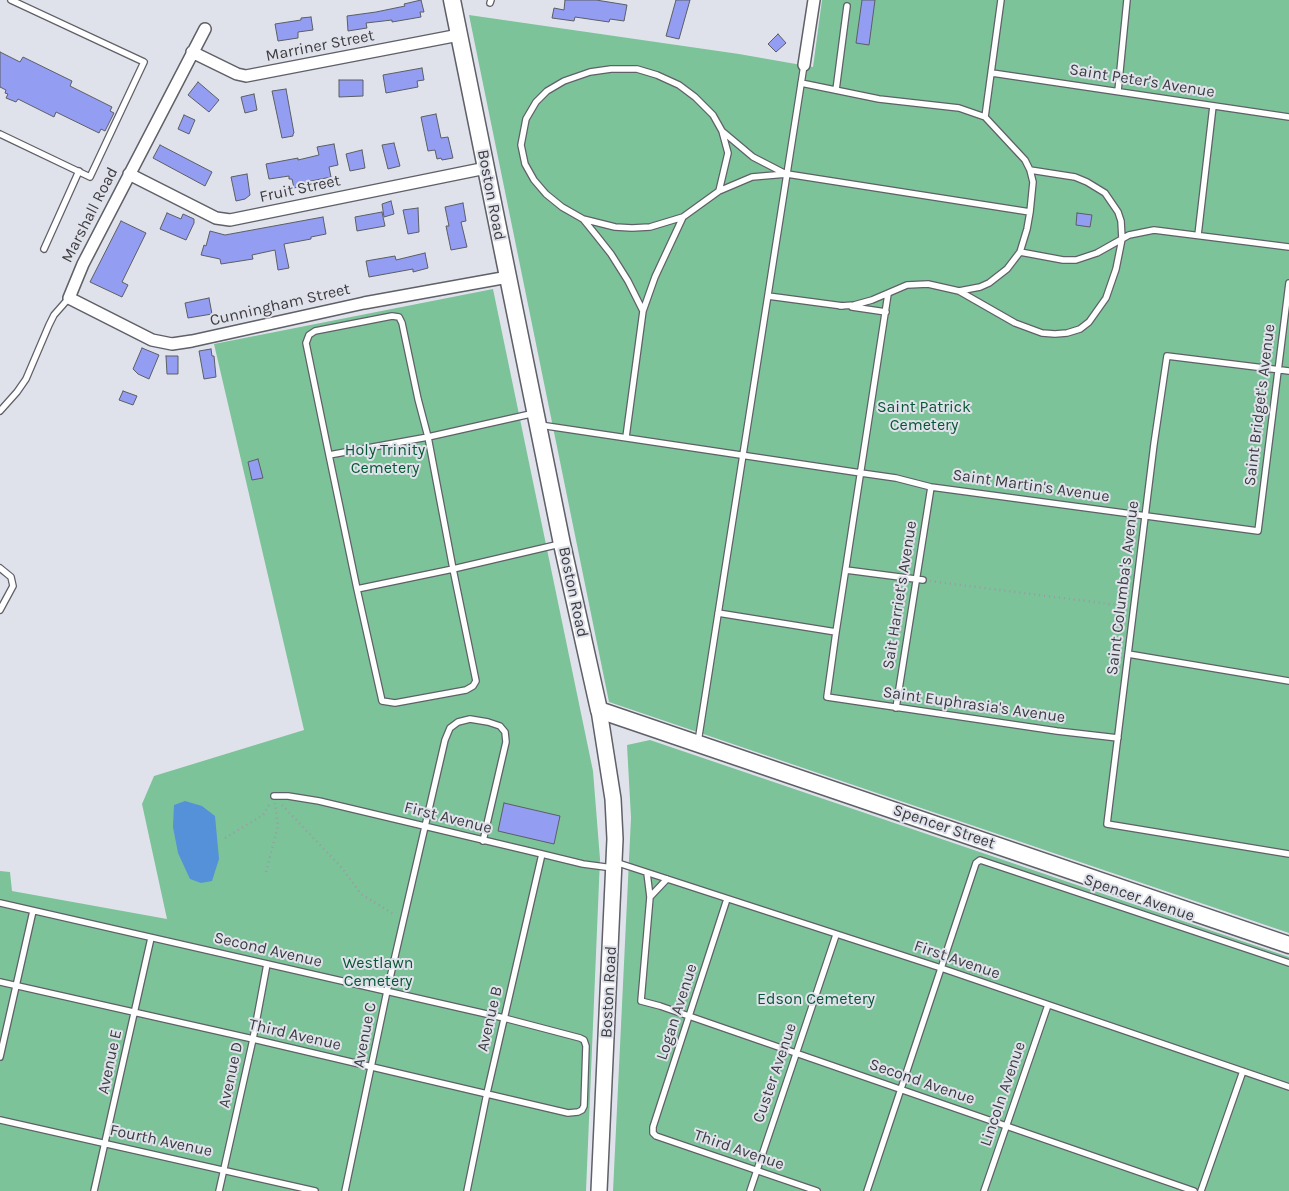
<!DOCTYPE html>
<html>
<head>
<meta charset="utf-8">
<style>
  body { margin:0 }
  canvas { display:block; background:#e0e2eb }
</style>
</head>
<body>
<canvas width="1289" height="1191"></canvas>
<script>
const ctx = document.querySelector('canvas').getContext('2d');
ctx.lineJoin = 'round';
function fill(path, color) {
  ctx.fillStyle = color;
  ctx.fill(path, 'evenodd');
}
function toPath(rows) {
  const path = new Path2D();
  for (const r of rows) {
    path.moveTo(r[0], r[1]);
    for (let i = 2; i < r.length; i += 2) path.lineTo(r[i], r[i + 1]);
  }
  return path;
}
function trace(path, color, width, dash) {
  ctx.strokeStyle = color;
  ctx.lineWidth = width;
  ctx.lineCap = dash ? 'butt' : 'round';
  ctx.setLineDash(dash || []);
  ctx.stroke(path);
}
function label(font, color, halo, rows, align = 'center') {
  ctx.font = font + ' Karla,sans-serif';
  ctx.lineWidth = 4;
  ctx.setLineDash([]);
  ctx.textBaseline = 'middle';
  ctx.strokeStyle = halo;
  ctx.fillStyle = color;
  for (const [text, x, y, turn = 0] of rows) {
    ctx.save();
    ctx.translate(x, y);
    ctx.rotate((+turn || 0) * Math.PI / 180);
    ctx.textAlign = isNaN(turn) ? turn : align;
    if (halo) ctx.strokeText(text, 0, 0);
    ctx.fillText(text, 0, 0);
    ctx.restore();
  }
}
fill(toPath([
  [822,0,1289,0,1289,933,609,702,469,15,739,54,813,67],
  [493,289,593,771,600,859,586,1191,0,1191,0,871,10,872,12,891,167,919,142,804,154,776,304,730,214,344],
  [650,740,1289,957,1289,1191,613,1191,631,818,627,745]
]), '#7dc399');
fill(toPath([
  [185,801,202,806,215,816,219,859,212,881,201,883,190,879,178,853,173,827,174,805]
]), '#5591d8');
const building = toPath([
  [421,0,424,12,420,12,421,17,392,22,392,20,366,23,367,28,348,31,347,16,376,12,405,6,404,4,421,0],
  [565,0,596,0,627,5,624,21,610,19,609,22,575,17,574,21,552,18,554,8,564,10,565,0],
  [676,0,690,0,679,39,666,36,676,0],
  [862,0,875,0,869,45,856,43,862,0],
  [311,17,313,30,298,32,298,38,278,41,275,24,301,20,301,18,311,17],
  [778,34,786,43,776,52,768,44,778,34],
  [0,52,20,62,23,57,72,81,70,86,112,107,110,111,114,113,105,131,101,129,99,133,56,112,54,117,18,99,16,102,6,98,8,94,5,93,6,90,0,87,0,52],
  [422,68,424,80,417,81,418,87,386,93,383,75,422,68],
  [339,80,363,80,363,96,339,97,339,80],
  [198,82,219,100,209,112,188,95,198,82],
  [286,89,294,133,293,134,293,136,282,138,272,91,286,89],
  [254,94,257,110,245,113,241,97,254,94],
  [436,114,441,138,448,137,453,158,442,160,441,158,437,159,435,150,428,151,421,117,436,114],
  [184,115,195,120,189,134,178,129,184,115],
  [394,143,400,166,388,169,382,145,394,143],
  [334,144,338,165,329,167,331,177,306,182,306,185,294,188,292,179,289,179,289,176,269,179,266,164,298,158,298,160,319,155,317,147,334,144],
  [160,145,212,172,205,186,153,158,160,145],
  [362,150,365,168,350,171,346,154,362,150],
  [247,174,250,195,245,199,236,201,231,177,247,174],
  [391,201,394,214,384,217,382,204,391,201],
  [463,203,466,221,461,222,467,247,451,250,446,226,449,226,445,207,463,203],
  [418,208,419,232,408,234,403,210,418,208],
  [382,212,385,226,357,231,355,217,382,212],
  [167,213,181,219,183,214,194,219,194,223,186,240,160,229,167,213],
  [1077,213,1092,215,1090,227,1076,225,1077,213],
  [323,217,326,234,311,237,311,239,284,244,289,268,278,270,275,250,252,255,253,259,221,264,220,259,201,255,204,245,206,246,210,231,225,235,323,217],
  [121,221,146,233,122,282,128,285,122,297,90,282,121,221],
  [425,253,428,268,413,272,413,269,369,277,366,261,395,256,396,260,425,253],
  [209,298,212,314,188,318,185,303,209,298],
  [142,348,159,355,149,379,138,374,133,369,142,348],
  [211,349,212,356,214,356,216,377,204,379,199,351,211,349],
  [166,356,178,356,178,374,167,374,166,356],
  [123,391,137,396,133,405,119,400,123,391],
  [258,459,263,478,252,480,248,462,258,459],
  [504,803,560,816,554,844,498,831,504,803]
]);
fill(building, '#939df2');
trace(building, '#5c5e65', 1);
const service = toPath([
  [490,3,491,0],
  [992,73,1289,117],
  [801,83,879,99,959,108,985,117,1025,160,1030,170,1033,182,1030,212,1027,229,1020,252,1007,269,989,283,980,287,959,291,928,284,907,285,872,300,854,305,840,306],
  [836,90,847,6],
  [1118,91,1127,0],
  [985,117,1001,0],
  [722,131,753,157,784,173],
  [0,134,90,177,144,62,11,0],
  [683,217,719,191],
  [583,219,615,227,632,228,650,227,683,217,655,277,643,311],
  [1198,235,1213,106],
  [44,249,79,171],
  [1020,252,1063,260,1076,260,1097,253,1129,235,1154,230,1289,247],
  [959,291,1015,323,1042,333,1055,334,1067,333,1080,329,1089,322,1106,298,1116,269,1122,239,1121,221,1118,212,1105,193,1087,182,1075,177,1030,170],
  [888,294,836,632,827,697,1057,731,1118,738],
  [768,296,843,306],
  [852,307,886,312],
  [1289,371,1167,356,1154,444,1107,824,1289,854],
  [0,411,17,392,26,379,49,325,54,315,69,298],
  [540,425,861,473,896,478,931,487,1258,531,1289,283],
  [626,437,643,311,628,281,611,254,596,235,583,219,562,207,546,194,534,180,525,164,521,145,526,119,536,102,547,91,564,81,590,72,611,69,637,69,657,75,679,85,695,97,713,115,722,131,728,153,719,191,752,177,787,174,1030,212],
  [329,455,306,343,309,335,315,331,392,316,399,317,402,323,418,399,428,437,535,413],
  [0,568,11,577,13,586,0,610],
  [846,570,923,580],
  [357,589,329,455,428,437,453,569,476,681,473,686,466,690,395,703,382,701,357,589,453,569,560,544],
  [718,613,836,632],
  [1128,654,1289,681],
  [896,708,931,487],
  [698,742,804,65],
  [274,796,288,796,319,801,542,854,583,864,613,868],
  [615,862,941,968,1289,1087],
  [647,873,650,897,641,1001,660,1006,1194,1191],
  [650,897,667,879],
  [727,899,653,1127,653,1133,656,1136,817,1191],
  [0,903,504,1018,580,1038,584,1040,586,1046,584,1106,582,1110,578,1112,568,1113,253,1039,0,982],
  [0,1057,33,911],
  [0,1120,315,1191],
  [94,1191,151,938],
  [219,1191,253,1039,267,964],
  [345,1191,387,991,445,740,450,728,458,722,470,719,488,722,500,726,505,732,506,742,483,841],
  [467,1191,487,1093,542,854],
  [750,1191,836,935],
  [867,1191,976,863,980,860,1289,963],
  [984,1191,1048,1005],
  [1201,1191,1243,1071]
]);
const minor = toPath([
  [205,29,83,264,69,298,152,340,172,344,192,341,364,303,508,277],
  [192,52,237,74,246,76,459,35],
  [804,65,814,0],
  [129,174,216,218,230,220,486,168]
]);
const tertiary = toPath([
  [599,710,613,799,615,839,599,1191]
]);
const secondary = toPath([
  [452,0,562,544,599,710,1289,945]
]);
trace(service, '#5f6068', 8);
trace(minor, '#5f6068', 14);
trace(tertiary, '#5f6068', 18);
trace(secondary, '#5f6068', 19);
trace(toPath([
  [930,581,1125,606],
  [282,805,342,868,361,894,395,915],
  [225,838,263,815,270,803],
  [266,872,278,826,275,803]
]), '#9a9ba2', 2.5, [1, 4]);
trace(service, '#fff', 5.5);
trace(minor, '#fff', 11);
trace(tertiary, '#fff', 15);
trace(secondary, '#fff', 16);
label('16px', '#3c3c40', '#e0e2eb', [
  ["Marriner Street",320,46,-11],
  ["Saint Peter's Avenue",1142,81,9],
  ["Fruit Street",300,189,-12],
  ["Boston Road",491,195,79],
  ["Marshall Road",90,215,-63],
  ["Cunningham Street",280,305,-13],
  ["Saint Bridget's Avenue",1260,405,-83],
  ["Saint Martin's Avenue",1031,486,8],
  ["Saint Columba's Avenue",1123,588,-83],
  ["Boston Road",573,592,78],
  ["Sait Harriet's Avenue",900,595,-81],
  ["Saint Euphrasia's Avenue",974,705,8],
  ["First Avenue",448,818,14],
  ["Spencer Street",944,827,19],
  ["Spencer Avenue",1139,898,19],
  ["Second Avenue",268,950,13],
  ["First Avenue",957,960,19],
  ["Boston Road",609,992,-87],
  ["Logan Avenue",677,1012,-72],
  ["Avenue B",490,1019,-77],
  ["Third Avenue",295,1035,13],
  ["Avenue C",365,1035,-79],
  ["Avenue E",110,1062,-78],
  ["Custer Avenue",775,1073,-71],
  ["Avenue D",231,1075,-78],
  ["Second Avenue",922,1082,19],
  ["Lincoln Avenue",1003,1094,-71],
  ["Fourth Avenue",161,1141,12],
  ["Third Avenue",739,1150,19]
]);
label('16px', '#085734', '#e0e2eb', [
  ["Saint Patrick",924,407],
  ["Cemetery",924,425],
  ["Holy Trinity",385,450],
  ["Cemetery",385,468],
  ["Westlawn",378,963],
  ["Cemetery",378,981],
  ["Edson Cemetery",816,999]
]);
</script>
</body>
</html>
